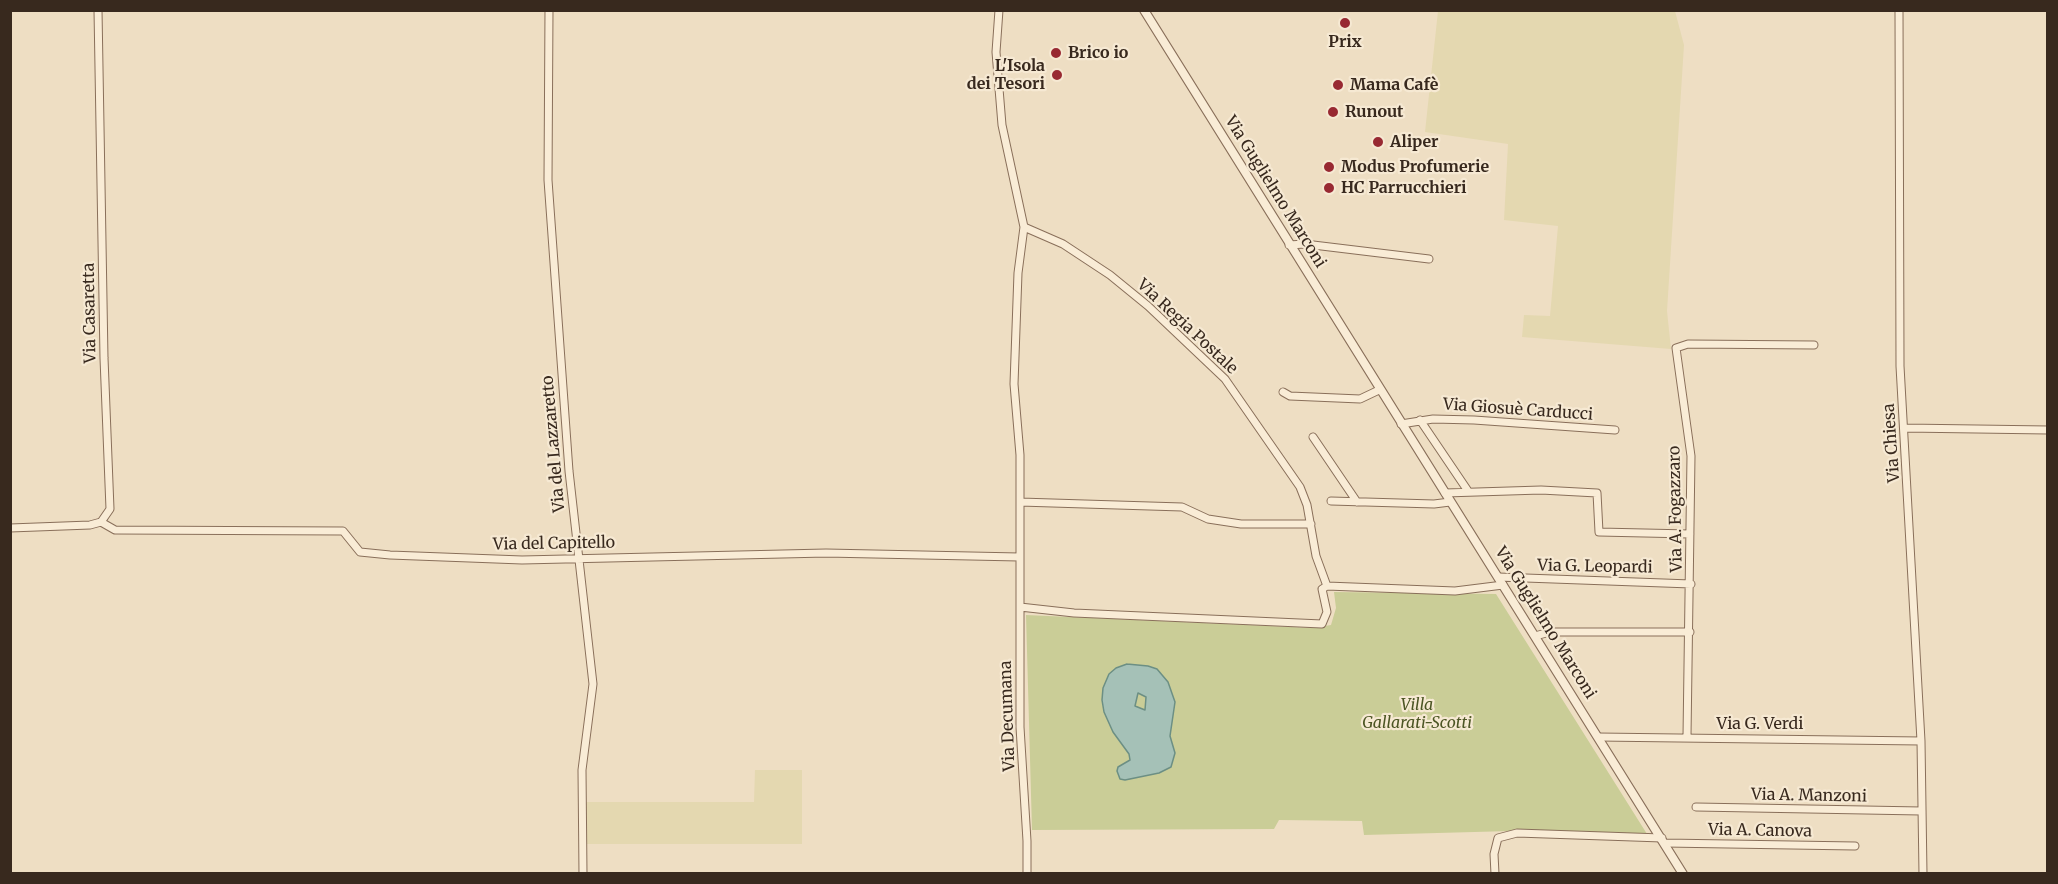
<!DOCTYPE html>
<html>
<head>
<meta charset="utf-8">
<style>
  body { margin:0 }
  #map { position:relative; width:2058px; height:884px; overflow:hidden; background:#eedec3; font-family:Merriweather,serif }
  canvas { display:block }
  .frame { position:absolute; inset:0; border:12px solid #38291e; pointer-events:none }
</style>
</head>
<body>
<div id="map">
<canvas width="2058" height="884"></canvas>
<div class="frame"></div>
</div>
<script>
const ctx = document.querySelector('canvas').getContext('2d');
ctx.lineJoin = 'round';
function fill(path, color) {
  ctx.fillStyle = color;
  ctx.fill(path, 'evenodd');
}
function toPath(rows) {
  const path = new Path2D();
  for (const r of rows) {
    path.moveTo(r[0], r[1]);
    for (let i = 2; i < r.length; i += 2) path.lineTo(r[i], r[i + 1]);
  }
  return path;
}
function trace(path, color, width, dash) {
  ctx.strokeStyle = color;
  ctx.lineWidth = width;
  ctx.lineCap = dash ? 'butt' : 'round';
  ctx.setLineDash(dash || []);
  ctx.stroke(path);
}
function label(font, color, halo, rows, align = 'center') {
  ctx.font = font + ' Merriweather,serif';
  ctx.lineWidth = 4.5;
  ctx.setLineDash([]);
  ctx.textBaseline = 'middle';
  ctx.strokeStyle = halo;
  ctx.fillStyle = color;
  for (const [text, x, y, turn = 0] of rows) {
    ctx.save();
    ctx.translate(x, y);
    ctx.rotate((+turn || 0) * Math.PI / 180);
    ctx.textAlign = isNaN(turn) ? turn : align;
    if (halo) ctx.strokeText(text, 0, 0);
    ctx.fillText(text, 0, 0);
    ctx.restore();
  }
}
fill(toPath([
  [1438,11,1675,11,1684,45,1667,311,1671,349,1522,337,1524,315,1550,316,1558,226,1504,220,1508,144,1425,132],
  [755,770,802,770,802,844,583,844,583,802,754,802]
]), '#e4d8b0');
fill(toPath([
  [1334,592,1496,594,1647,834,1511,831,1364,835,1362,821,1279,820,1274,829,1032,830,1026,615,1313,628,1331,625,1336,608]
]), '#cacd97');
const water = toPath([
  [1127,664,1148,666,1157,669,1168,682,1175,702,1170,736,1175,753,1171,767,1159,773,1125,780,1120,779,1117,771,1118,767,1130,760,1129,754,1113,732,1104,712,1102,700,1103,688,1109,674,1116,668,1127,664],
  [1138,693,1146,697,1145,710,1135,706,1138,693]
]);
fill(water, '#a5c1b7');
trace(water, '#6c8f84', 1.5);
const minor = toPath([
  [549,10,548,180,569,471,593,684,582,770,583,874],
  [999,10,996,52,1002,125,1024,227,1018,273,1014,384,1020,455,1020,727,1027,841,1027,874],
  [1899,10,1900,366,1921,741,1923,874],
  [1024,227,1063,244,1110,275,1148,306,1225,379,1300,487,1307,505,1316,556,1327,586],
  [1289,245,1305,244,1429,259],
  [1283,392,1290,396,1360,399,1379,390],
  [1420,420,1468,491],
  [1401,424,1433,419,1474,420,1615,430],
  [1905,428,2048,430],
  [1313,437,1357,502],
  [1445,493,1541,490,1597,493,1599,532,1690,534],
  [1331,501,1434,504,1450,502],
  [1020,502,1182,507,1208,519,1241,524,1311,524],
  [101,522,115,530,343,531,360,552,390,555,522,560,826,553,1019,557],
  [10,528,90,525,101,522,110,509,104,358,98,10],
  [1498,577,1691,584],
  [1020,607,1074,613,1322,624,1327,612,1322,589,1327,586,1455,591,1503,585],
  [1535,636,1550,632,1690,632],
  [1687,736,1691,456,1676,348,1688,344,1814,345],
  [1598,737,1921,741],
  [1696,807,1921,811],
  [1665,843,1855,846],
  [1495,874,1494,854,1498,838,1517,833,1662,838]
]);
const tertiary = toPath([
  [1144,10,1683,874]
]);
trace(minor, '#896f5a', 9);
trace(tertiary, '#896f5a', 10);
trace(minor, '#f9ecd6', 7);
trace(tertiary, '#f9ecd6', 8);
for (const [x, y, r, color] of [
  [1345,23,6,"#982932"],
  [1056,53,6,"#982932"],
  [1057,75,6,"#982932"],
  [1338,85,6,"#982932"],
  [1333,112,6,"#982932"],
  [1378,142,6,"#982932"],
  [1329,167,6,"#982932"],
  [1329,188,6,"#982932"]
]) {
  const dot = new Path2D();
  dot.arc(x, y, r, 0, 2 * Math.PI);
  ctx.fillStyle = color;
  ctx.fill(dot);
  trace(dot, '#f6e9d3', 2);
}
label('bold 16px', '#38291e', '#f6e9d3', [
  ["Prix",1345,42,"center"],
  ["Brico io",1068,53],
  ["L'Isola",1045,66,"right"],
  ["dei Tesori",1045,84,"right"],
  ["Mama Cafè",1350,85],
  ["Runout",1345,112],
  ["Aliper",1390,142],
  ["Modus Profumerie",1341,167],
  ["HC Parrucchieri",1341,188]
], 'left');
label('16px', '#38291e', '#f6e9d3', [
  ["Via Guglielmo Marconi",1275,192,58],
  ["Via Casaretta",90,313,-91],
  ["Via Regia Postale",1187,327,43],
  ["Via Giosuè Carducci",1518,410,4],
  ["Via Chiesa",1892,443,-94],
  ["Via del Lazzaretto",554,444,-95],
  ["Via A. Fogazzaro",1676,509,-91],
  ["Via del Capitello",554,544,-1],
  ["Via G. Leopardi",1595,567,1],
  ["Via Guglielmo Marconi",1545,623,58],
  ["Via Decumana",1008,716,-92],
  ["Via G. Verdi",1760,724],
  ["Via A. Manzoni",1809,796,1],
  ["Via A. Canova",1760,831,1]
]);
label('italic 16px', '#4c5524', '#f6e9d3', [
  ["Villa",1417,705],
  ["Gallarati-Scotti",1417,723]
]);
</script>
</body>
</html>
